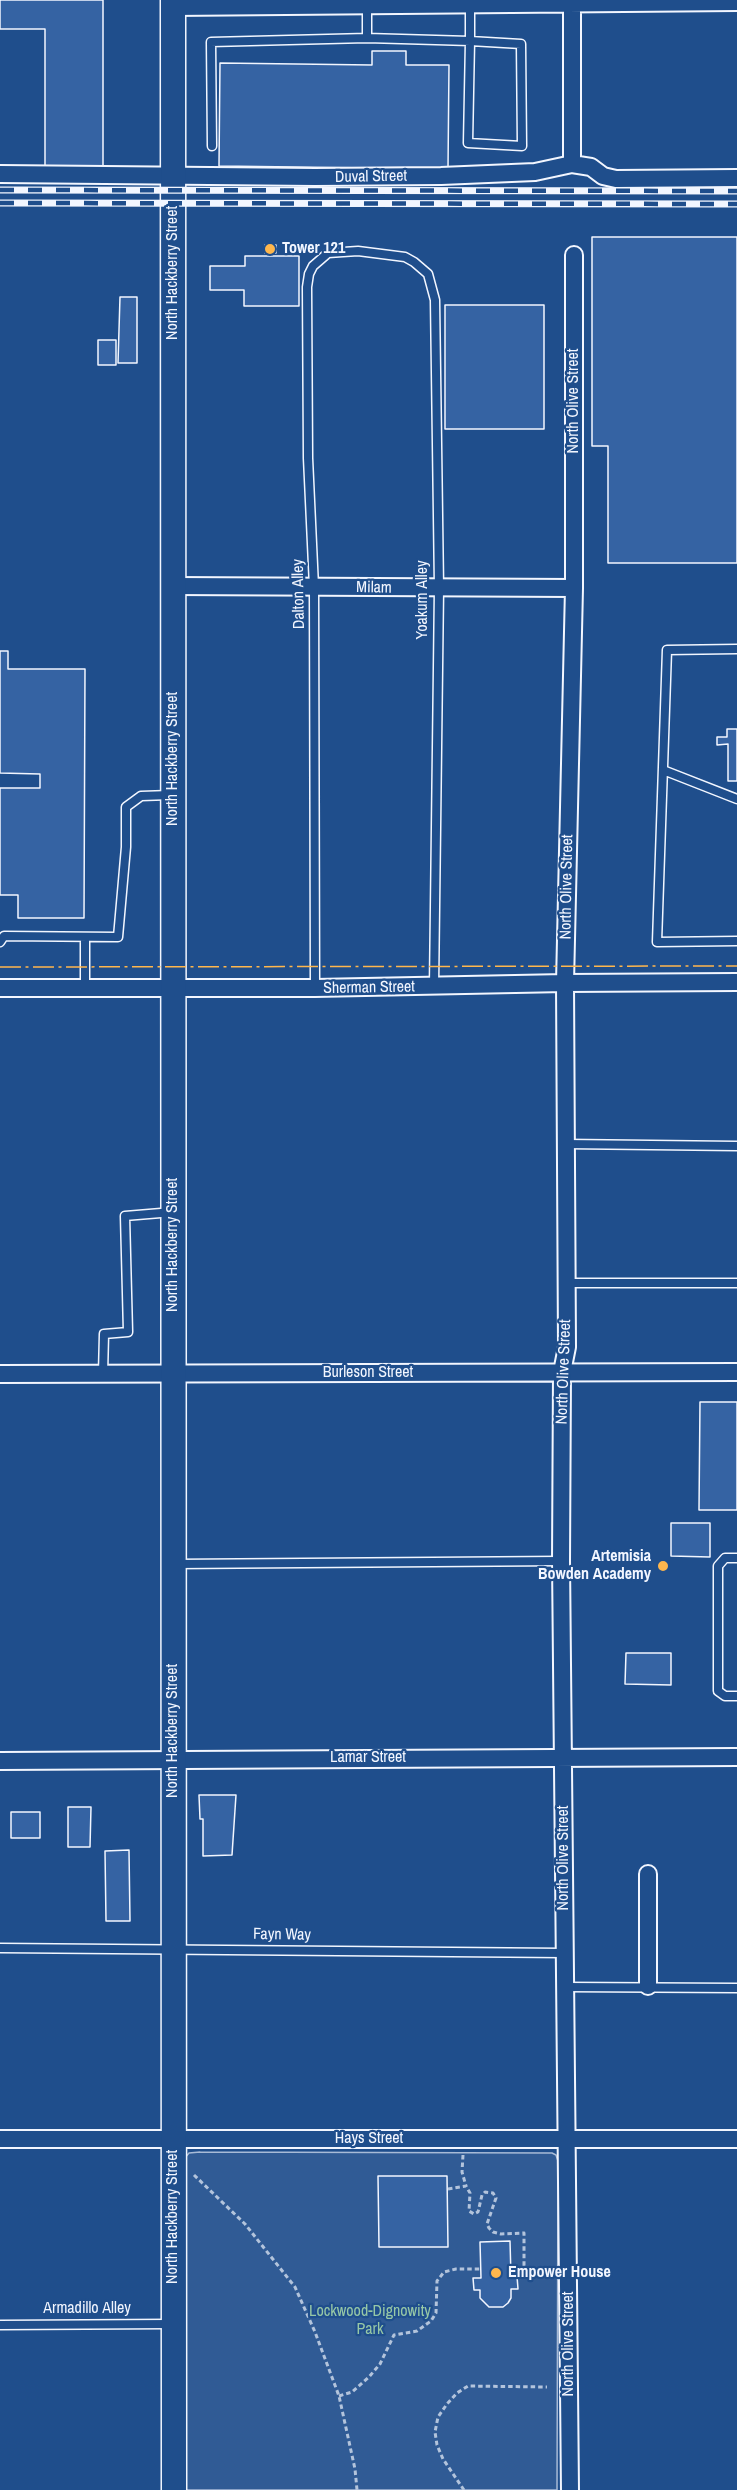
<!DOCTYPE html>
<html>
<head>
<meta charset="utf-8">
<style>
  body { margin:0 }
  canvas { display:block; background:#1f4e8c }
</style>
</head>
<body>
<canvas width="737" height="2490"></canvas>
<script>
const ctx = document.querySelector('canvas').getContext('2d');
ctx.lineJoin = 'round';
function fill(path, color) {
  ctx.fillStyle = color;
  ctx.fill(path, 'evenodd');
}
function toPath(rows) {
  const path = new Path2D();
  for (const r of rows) {
    path.moveTo(r[0], r[1]);
    for (let i = 2; i < r.length; i += 2) path.lineTo(r[i], r[i + 1]);
  }
  return path;
}
function trace(path, color, width, dash) {
  ctx.strokeStyle = color;
  ctx.lineWidth = width;
  ctx.lineCap = dash ? 'butt' : 'round';
  ctx.setLineDash(dash || []);
  ctx.stroke(path);
}
function label(font, color, halo, rows, align = 'center') {
  ctx.font = font + ' "Archivo Narrow",sans-serif';
  ctx.lineWidth = 4.5;
  ctx.setLineDash([]);
  ctx.textBaseline = 'middle';
  ctx.strokeStyle = halo;
  ctx.fillStyle = color;
  for (const [text, x, y, turn = 0] of rows) {
    ctx.save();
    ctx.translate(x, y);
    ctx.rotate((+turn || 0) * Math.PI / 180);
    ctx.textAlign = isNaN(turn) ? turn : align;
    if (halo) ctx.strokeText(text, 0, 0);
    ctx.fillText(text, 0, 0);
    ctx.restore();
  }
}
const built = toPath([
  [200,2152,552,2153,556,2155,558,2161,557,2490,181,2490,184,2159,189,2153,200,2152]
]);
fill(built, '#305b95');
trace(built, '#a8bbd7', 1.5);
const building = toPath([
  [0,0,103,0,103,168,45,168,45,29,0,29,0,0],
  [372,51,406,51,406,65,449,65,448,169,219,166,220,63,372,65,372,51],
  [592,237,737,237,737,563,608,563,608,446,592,446,592,237],
  [265,245,276,245,276,253,265,253,265,245],
  [245,256,299,256,299,306,244,306,244,290,210,290,210,266,245,266,245,256],
  [120,297,137,297,137,363,118,363,120,297],
  [445,305,544,305,544,429,445,429,445,305],
  [98,340,116,340,116,365,98,365,98,340],
  [0,651,8,651,8,669,85,669,84,918,18,918,18,895,0,895,0,788,40,788,40,774,0,773,0,651],
  [727,729,737,729,737,781,728,781,728,744,717,745,717,737,727,737,727,729],
  [700,1402,737,1402,737,1510,699,1510,700,1402],
  [671,1523,710,1523,710,1557,671,1556,671,1523],
  [626,1653,671,1653,671,1685,625,1684,626,1653],
  [199,1795,236,1795,232,1855,203,1856,203,1819,200,1819,199,1795],
  [68,1807,91,1807,90,1847,68,1847,68,1807],
  [11,1812,40,1812,40,1838,11,1838,11,1812],
  [129,1850,130,1921,106,1921,105,1851,129,1850],
  [378,2176,447,2176,448,2247,379,2247,378,2176],
  [510,2241,511,2277,517,2276,518,2289,511,2289,511,2298,508,2303,503,2307,489,2307,480,2298,480,2290,474,2290,473,2278,481,2278,480,2242,510,2241]
]);
fill(building, '#3563a3');
trace(building, '#f2f6ff', 1.5);
const lane = toPath([
  [367,38,470,41,468,143,522,146,521,44,470,41,470,4],
  [212,146,211,42,367,38,367,5],
  [737,649,667,650,657,942,737,941],
  [663,770,737,799],
  [0,942,4,936,118,937,126,847,126,807,141,796,170,795],
  [85,988,85,937],
  [315,988,314,587,308,458,307,287,309,274,313,266,328,253,358,251,405,257,414,262,428,274,435,300,439,588,434,987],
  [565,1144,737,1146],
  [566,1283,737,1283],
  [103,1374,104,1334,128,1332,125,1216,173,1212],
  [737,1558,725,1558,718,1566,718,1691,725,1696,737,1696],
  [175,1564,561,1561],
  [0,1948,564,1953],
  [565,1987,737,1988],
  [0,2325,171,2324]
]);
const street = toPath([
  [572,0,572,164],
  [173,7,737,2],
  [0,174,315,177,441,176,535,172,572,164,591,167,603,176,616,179,737,178],
  [173,586,574,588],
  [0,988,315,988,565,983,737,982],
  [0,1374,737,1372],
  [0,1761,737,1757],
  [648,1874,648,1986],
  [0,2139,737,2139],
  [570,2490,561,1561,562,1372,567,1347,565,983,574,588,574,255]
]);
const secondary = toPath([
  [173,0,174,2490]
]);
trace(lane, '#f2f6ff', 11);
trace(street, '#f2f6ff', 20);
trace(secondary, '#f2f6ff', 27);
trace(toPath([
  [463,2155,462,2172,466,2186],
  [194,2175,245,2224,295,2287,315,2332,339,2396,355,2469,357,2490],
  [448,2189,466,2186,470,2193,469,2211,474,2214,478,2212,482,2195,485,2192,493,2193,496,2198,487,2224,489,2228,493,2232,501,2234,524,2233,524,2269],
  [339,2396,352,2392,369,2377,380,2364,394,2335,417,2331,431,2321,436,2313,437,2281,444,2272,456,2269,481,2269],
  [464,2490,443,2459,437,2445,435,2432,438,2417,447,2404,457,2393,468,2386,547,2387]
]), '#b3c4dc', 3, [4.5, 3]);
trace(lane, '#1f4e8c', 8);
trace(street, '#1f4e8c', 16);
trace(secondary, '#1f4e8c', 24);
const rail = toPath([
  [0,190,737,191],
  [0,203,737,204]
]);
trace(rail, '#f2f6ff', 7);
trace(rail, '#1f4e8c', 4.5, [14]);
trace(toPath([
  [0,967,737,966]
]), '#ffb74d', 1.5, [21, 4.5, 3, 4.5]);
for (const [x, y, r, color] of [
  [270,249,6,"#ffb74d"],
  [663,1566,6,"#ffb74d"],
  [496,2273,6,"#ffb74d"]
]) {
  const dot = new Path2D();
  dot.arc(x, y, r, 0, 2 * Math.PI);
  ctx.fillStyle = color;
  ctx.fill(dot);
  trace(dot, '#1f4e8c', 2);
}
label('16px', '#f2f6ff', '#1f4e8c', [
  ["Duval Street",371,177,-1],
  ["North Hackberry Street",173,273,-90],
  ["North Olive Street",574,401,-90],
  ["Milam",374,588,1],
  ["Dalton Alley",299,594,-91],
  ["Yoakum Alley",423,600,-90],
  ["North Hackberry Street",173,759,-90],
  ["North Olive Street",567,887,-89],
  ["Sherman Street",369,988,-1],
  ["North Hackberry Street",173,1245,-90],
  ["North Olive Street",564,1372,-88],
  ["Burleson Street",368,1373],
  ["North Hackberry Street",173,1731,-90],
  ["Lamar Street",368,1758],
  ["North Olive Street",564,1858,-90],
  ["Fayn Way",282,1935,1],
  ["Hays Street",369,2139],
  ["North Hackberry Street",173,2217,-90],
  ["Armadillo Alley",87,2309],
  ["North Olive Street",569,2344,-90]
]);
label('bold 16px', '#f2f6ff', '#1f4e8c', [
  ["Tower 121",282,249],
  ["Artemisia",651,1557,"right"],
  ["Bowden Academy",651,1575,"right"],
  ["Empower House",508,2273]
], 'left');
label('16px', '#97c8a6', '#1f4e8c', [
  ["Lockwood-Dignowity",370,2312],
  ["Park",370,2330]
]);
</script>
</body>
</html>
